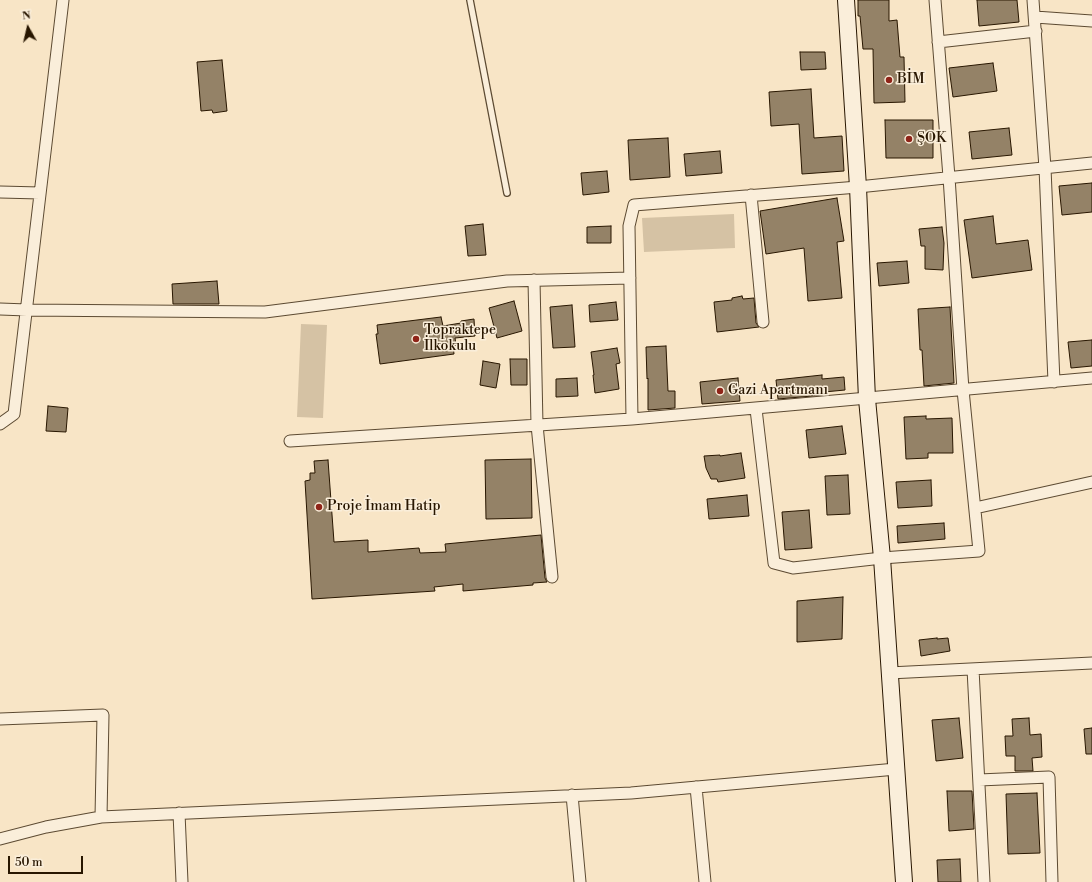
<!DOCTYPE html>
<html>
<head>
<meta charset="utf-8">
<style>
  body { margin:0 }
  #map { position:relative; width:1092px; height:882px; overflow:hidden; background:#f8e5c6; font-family:"Libre Bodoni",serif }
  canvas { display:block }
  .north { position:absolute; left:8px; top:8px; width:40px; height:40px; -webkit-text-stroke:3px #faeeda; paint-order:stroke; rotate:352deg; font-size:11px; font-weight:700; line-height:16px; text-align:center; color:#281600 }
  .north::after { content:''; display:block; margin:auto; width:14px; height:18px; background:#281600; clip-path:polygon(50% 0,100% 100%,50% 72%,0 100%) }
  .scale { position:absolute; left:8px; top:856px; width:75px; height:18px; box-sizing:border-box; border:2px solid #281600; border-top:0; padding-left:5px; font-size:12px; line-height:14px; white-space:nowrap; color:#281600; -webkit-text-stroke:3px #faeeda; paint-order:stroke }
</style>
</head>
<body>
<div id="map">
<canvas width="1092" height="882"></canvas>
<div class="north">N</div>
<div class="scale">50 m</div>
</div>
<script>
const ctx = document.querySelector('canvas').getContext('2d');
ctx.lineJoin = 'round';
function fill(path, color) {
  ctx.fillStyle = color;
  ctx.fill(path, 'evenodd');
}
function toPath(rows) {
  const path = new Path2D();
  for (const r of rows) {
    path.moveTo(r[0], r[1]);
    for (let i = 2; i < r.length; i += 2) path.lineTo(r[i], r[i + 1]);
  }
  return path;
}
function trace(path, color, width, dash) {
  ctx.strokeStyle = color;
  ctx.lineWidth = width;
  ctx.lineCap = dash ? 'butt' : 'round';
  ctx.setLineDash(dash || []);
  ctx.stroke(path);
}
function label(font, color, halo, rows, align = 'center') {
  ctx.font = font + ' "Libre Bodoni",serif';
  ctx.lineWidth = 3;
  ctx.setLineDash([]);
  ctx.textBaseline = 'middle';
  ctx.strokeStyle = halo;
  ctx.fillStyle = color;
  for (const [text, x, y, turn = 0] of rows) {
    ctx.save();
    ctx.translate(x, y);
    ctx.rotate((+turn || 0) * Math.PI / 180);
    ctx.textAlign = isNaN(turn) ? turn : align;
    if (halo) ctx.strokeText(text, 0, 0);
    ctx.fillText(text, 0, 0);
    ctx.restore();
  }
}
fill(toPath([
  [734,214,735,248,644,252,642,218],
  [301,324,327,325,323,418,297,417]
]), '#d5c2a4');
const building = toPath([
  [858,0,889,0,889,21,897,20,900,57,904,57,905,102,874,103,873,49,863,49,860,16,858,16,858,0],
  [977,0,1017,0,1019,22,979,26,977,0],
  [800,52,825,52,826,69,801,70,800,52],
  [222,60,227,111,213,113,212,110,201,111,197,62,222,60],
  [993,63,997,91,953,97,949,68,993,63],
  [811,89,814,138,842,136,844,171,802,174,799,124,771,126,769,92,811,89],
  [885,120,933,120,933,158,886,158,885,120],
  [1009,128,1012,155,972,159,969,132,1009,128],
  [668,138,670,177,630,180,628,140,668,138],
  [720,151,722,173,686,176,684,154,720,151],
  [607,171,609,192,583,195,581,173,607,171],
  [1092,183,1092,212,1062,215,1059,186,1092,183],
  [837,198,844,241,837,242,842,298,808,301,804,248,766,254,760,211,837,198],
  [993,216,996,244,1028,240,1032,270,972,278,964,220,993,216],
  [483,224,486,255,468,256,465,226,483,224],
  [611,226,611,243,587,243,587,227,611,226],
  [942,227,944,243,943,270,925,269,925,246,921,246,919,229,942,227],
  [907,261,909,283,879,286,877,263,907,261],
  [217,281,219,304,173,304,172,284,217,281],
  [742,296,743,299,754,298,756,323,759,327,717,332,714,302,732,300,732,298,742,296],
  [514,301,522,331,497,338,489,308,514,301],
  [616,302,618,320,590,322,589,305,616,302],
  [572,305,575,347,553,348,550,307,572,305],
  [950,307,954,383,924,386,922,350,920,350,918,309,950,307],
  [441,317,443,326,461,323,461,321,474,319,475,336,455,338,456,345,453,345,454,354,380,364,376,334,378,334,377,325,441,317],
  [1092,340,1092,366,1071,368,1068,342,1092,340],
  [666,346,668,391,675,391,675,408,648,410,648,378,647,379,646,347,666,346],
  [617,348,620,363,616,364,619,389,595,393,593,375,594,375,591,352,617,348],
  [510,359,527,359,527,385,511,385,510,359],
  [483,361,500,364,496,388,480,385,483,361],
  [822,375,822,379,844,377,845,390,824,392,824,395,778,399,776,380,822,375],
  [577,378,578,396,556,397,556,379,577,378],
  [738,378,740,401,702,404,700,382,738,378],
  [48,406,68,408,66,432,46,431,48,406],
  [926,416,926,419,952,418,953,453,928,453,928,458,906,459,904,417,926,416],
  [842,426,846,454,809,458,806,430,842,426],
  [741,453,745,478,718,482,717,479,711,479,706,468,704,456,720,455,720,456,741,453],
  [531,459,532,518,486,519,485,460,531,459],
  [328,460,334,542,368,540,368,552,419,548,420,553,446,552,445,544,541,535,545,578,547,582,533,583,533,585,463,591,463,584,434,587,435,591,312,599,305,481,310,480,310,473,315,473,314,461,328,460],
  [848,475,850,514,827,515,825,476,848,475],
  [931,480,932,506,898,508,896,482,931,480],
  [747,495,749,516,709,519,707,499,747,495],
  [809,510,812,548,785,550,782,512,809,510],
  [944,523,945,539,898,543,897,526,944,523],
  [843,597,842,639,797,642,797,601,843,597],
  [937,638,937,639,948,638,950,651,921,656,919,640,937,638],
  [959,718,963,758,936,761,932,720,959,718],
  [1029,718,1030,735,1041,734,1042,757,1032,758,1033,771,1015,771,1015,756,1006,756,1005,736,1013,736,1012,719,1029,718],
  [1092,728,1092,754,1086,754,1084,729,1092,728],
  [947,791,972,791,974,829,949,831,947,791],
  [1037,793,1040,853,1008,854,1006,794,1037,793],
  [960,859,961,882,938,882,937,860,960,859]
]);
fill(building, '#948267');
trace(building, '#281600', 1);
const lane = toPath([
  [470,0,507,193]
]);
const street = toPath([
  [1033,0,1045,168,1054,382],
  [1035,17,1092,21],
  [938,42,1036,31],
  [0,192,40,193],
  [751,195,763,322],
  [534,280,537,425,552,577],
  [0,309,27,310,265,312,507,281,630,278],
  [756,409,774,563,793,568,882,558,979,551,963,390,949,177,935,0],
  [632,419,629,226,634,205,858,187,1092,163],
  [0,424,14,414,63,0],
  [290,441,632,419,1092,378],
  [975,508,1092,482],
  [973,669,984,882],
  [889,673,1092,663],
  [0,719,103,715,101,817,631,793,896,769],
  [979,780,1049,777,1052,882],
  [696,787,705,882],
  [572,795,580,882],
  [179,813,182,882],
  [0,839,46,827,101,817]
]);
const secondary = toPath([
  [846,0,858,187,867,399,882,558,904,882]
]);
trace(lane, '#5c4a32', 8);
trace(street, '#5c4a32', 13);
trace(secondary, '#281600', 18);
trace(lane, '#faeeda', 5.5);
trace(street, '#faeeda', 11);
trace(secondary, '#faeeda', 16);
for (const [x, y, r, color] of [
  [889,80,4,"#8f2418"],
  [909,139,4,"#8f2418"],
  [416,339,4,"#8f2418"],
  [720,391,4,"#8f2418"],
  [319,507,4,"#8f2418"]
]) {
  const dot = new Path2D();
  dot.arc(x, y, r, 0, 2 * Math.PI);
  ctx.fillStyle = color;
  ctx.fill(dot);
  trace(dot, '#faeeda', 1.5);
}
label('14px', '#281600', '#faeeda', [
  ["BİM",897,80],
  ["ŞOK",917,139],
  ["Topraktepe",424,331],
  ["İlkokulu",424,347],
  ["Gazi Apartmanı",728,391],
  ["Proje İmam Hatip",327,507]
], 'left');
</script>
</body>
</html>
